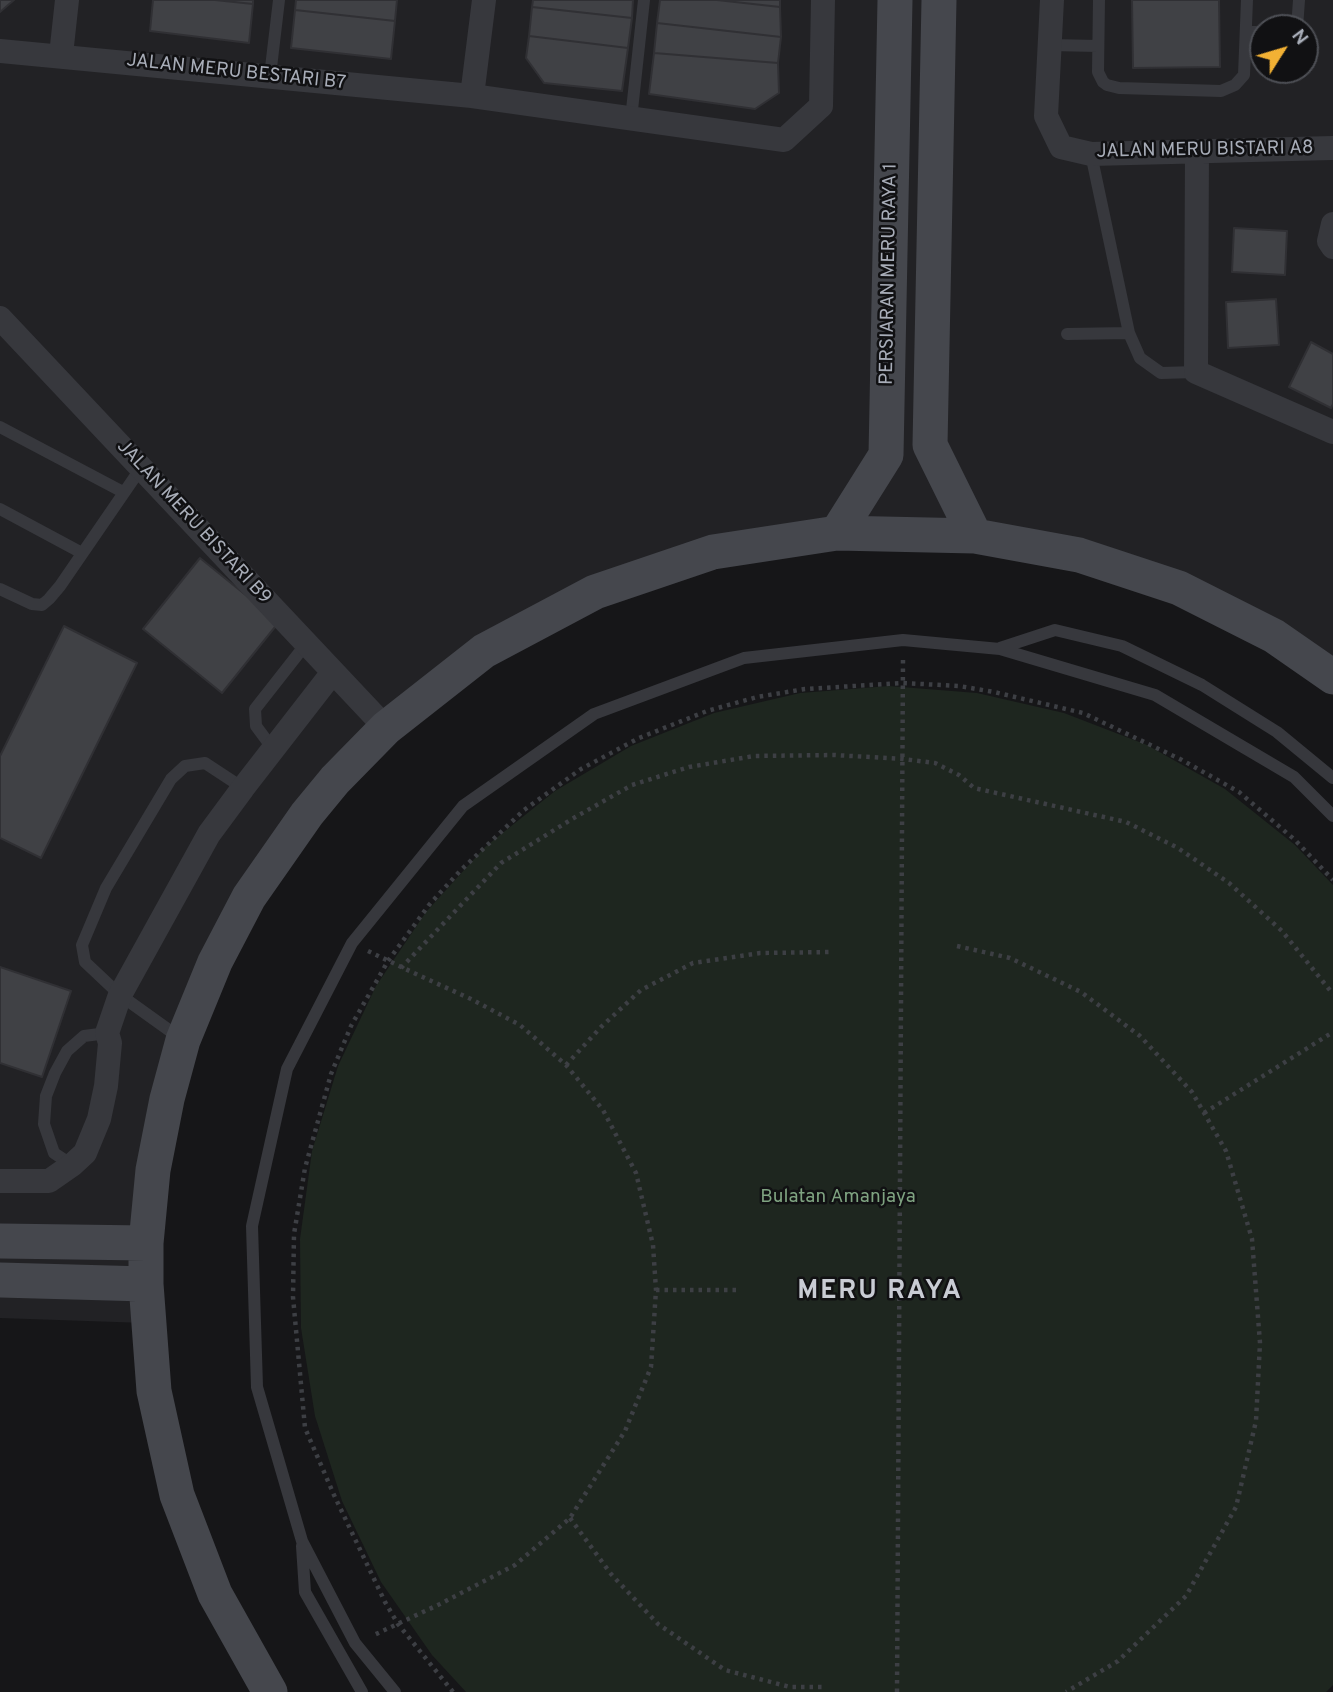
<!DOCTYPE html>
<html>
<head>
<meta charset="utf-8">
<style>
  body { margin:0 }
  #map { position:relative; width:1333px; height:1692px; overflow:hidden; background:#161618; font-family:Overpass,sans-serif }
  canvas { display:block }
  .north { position:absolute; left:1249px; top:14px; width:70px; height:70px; box-sizing:border-box; background:#111113; border:2px solid #4d4f55; border-radius:50%; rotate:53deg; font-size:19px; font-weight:700; line-height:28px; text-align:center; color:#a8adb8 }
  .north::after { content:''; display:block; margin:auto; width:24px; height:32px; background:#f2b134; clip-path:polygon(50% 0,100% 100%,50% 72%,0 100%) }
</style>
</head>
<body>
<div id="map">
<canvas width="1333" height="1692"></canvas>
<div class="north">N</div>
</div>
<script>
const ctx = document.querySelector('canvas').getContext('2d');
ctx.lineJoin = 'round';
function fill(path, color) {
  ctx.fillStyle = color;
  ctx.fill(path, 'evenodd');
}
function toPath(rows) {
  const path = new Path2D();
  for (const r of rows) {
    path.moveTo(r[0], r[1]);
    for (let i = 2; i < r.length; i += 2) path.lineTo(r[i], r[i + 1]);
  }
  return path;
}
function trace(path, color, width, dash) {
  ctx.strokeStyle = color;
  ctx.lineWidth = width;
  ctx.lineCap = dash ? 'butt' : 'round';
  ctx.setLineDash(dash || []);
  ctx.stroke(path);
}
function label(font, color, halo, rows, align = 'center') {
  ctx.font = font + ' Overpass,sans-serif';
  ctx.lineWidth = 5;
  ctx.setLineDash([]);
  ctx.textBaseline = 'middle';
  ctx.strokeStyle = halo;
  ctx.fillStyle = color;
  for (const [text, x, y, turn = 0] of rows) {
    ctx.save();
    ctx.translate(x, y);
    ctx.rotate((+turn || 0) * Math.PI / 180);
    ctx.textAlign = isNaN(turn) ? turn : align;
    if (halo) ctx.strokeText(text, 0, 0);
    ctx.fillText(text, 0, 0);
    ctx.restore();
  }
}
fill(toPath([
  [0,0,1333,0,1333,676,1246,607,1026,540,789,532,588,598,421,695,229,938,152,1159,145,1323,0,1318],
  [1263,28,1305,28,1305,70,1263,70]
]), '#222225');
fill(toPath([
  [889,686,977,693,1064,713,1147,745,1225,789,1295,845,1333,885,1333,1685,1326,1692,466,1692,432,1655,381,1582,342,1501,315,1416,301,1328,300,1239,312,1151,338,1066,376,986,426,912,485,847,555,791,631,746,714,713,800,693]
]), '#1e261f');
const building = toPath([
  [0,0,14,0,0,12,0,0],
  [153,0,215,0,253,4,249,43,150,31,153,0],
  [215,0,253,0,253,4,215,0],
  [296,0,397,0,395,21,295,10,296,0],
  [533,0,633,0,632,18,532,7,533,0],
  [660,0,717,0,780,7,781,37,657,23,660,0],
  [717,0,780,0,780,7,717,0],
  [1132,0,1219,0,1220,67,1133,68,1132,0],
  [532,7,632,18,628,48,529,36,532,7],
  [295,10,395,21,391,59,291,48,295,10],
  [657,23,781,37,778,63,654,53,657,23],
  [529,36,628,48,622,91,544,83,526,58,529,36],
  [654,53,778,63,779,93,755,109,649,94,654,53],
  [1234,228,1287,231,1285,275,1232,272,1234,228],
  [1276,299,1279,345,1228,348,1226,302,1276,299],
  [1311,342,1333,354,1333,404,1331,408,1289,387,1311,342],
  [200,558,279,622,222,693,143,629,200,558],
  [64,626,137,663,41,858,0,838,0,756,64,626],
  [0,967,71,991,42,1077,0,1063,0,967]
]);
fill(building, '#404145');
trace(building, '#303034', 2);
trace(toPath([
  [957,946,1010,958,1081,992,1140,1036,1192,1092,1226,1151,1252,1239,1260,1343,1256,1421,1236,1507,1186,1596,1118,1661,1066,1692],
  [368,951,416,974,471,999,520,1025,566,1065,603,1110,636,1173,653,1245,656,1290,651,1367,625,1431,570,1518,515,1565,440,1604,374,1635],
  [401,968,501,863,572,819,632,785,689,767,754,756,834,755,903,759,935,763,959,775,974,788,1126,822,1178,848,1229,883,1282,931,1333,994],
  [566,1065,601,1027,641,990,693,963,760,953,832,952],
  [1204,1113,1333,1032],
  [656,1290,739,1290],
  [570,1518,611,1574,658,1624,725,1670,790,1687,826,1687],
  [453,1692,398,1624,385,1602,334,1495,305,1428,293,1297,294,1234,305,1168,331,1074,351,1026,388,961,429,905,460,871,524,810,581,769,639,738,707,711,757,697,805,689,903,683,959,686,994,692,1083,713,1182,760,1239,792,1295,840,1333,880],
  [897,1692,903,659]
]), '#3d3f44', 4.5, [3.5, 5]);
trace(toPath([
  [1099,0,1098,72,1103,82,1107,85,1119,88,1221,91,1235,85,1244,75,1247,0],
  [1297,28,1299,0],
  [1246,32,1263,32],
  [1050,45,1098,46],
  [270,76,279,0],
  [631,119,644,0],
  [1129,333,1140,358,1161,373,1196,372],
  [1067,334,1129,333,1091,154],
  [0,427,123,492],
  [0,509,82,553],
  [0,589,32,604,42,605,49,599,60,586,141,468],
  [1000,648,1055,630,1122,646,1202,685,1277,732,1333,778],
  [273,749,256,726,255,709,306,644],
  [180,1038,120,995,85,962,82,945,106,888,171,779,185,766,205,763,243,788],
  [72,1165,54,1153,44,1124,46,1096,55,1073,67,1051,84,1036,107,1033],
  [302,1546,305,1592,362,1692],
  [395,1692,355,1643,302,1541,257,1387,252,1226,287,1069,352,943,463,806,594,714,744,658,903,640,1000,649,1155,695,1294,777,1333,816]
]), '#37383d', 12);
trace(toPath([
  [1052,0,1046,116,1061,147,1091,154,1333,148],
  [0,51,472,96,784,140,821,106,823,0],
  [61,55,67,0],
  [472,96,484,0],
  [1197,152,1196,372,1333,432],
  [1333,224,1329,241,1333,247],
  [0,318,386,728],
  [0,1181,49,1181,72,1165,85,1153,99,1119,106,1086,110,1043,107,1033,120,995,209,834,243,788,333,672]
]), '#37383d', 24);
trace(toPath([
  [939,0,930,445,975,536],
  [837,533,886,455,895,0],
  [0,1241,146,1243],
  [0,1280,146,1284],
  [270,1692,215,1594,177,1495,154,1391,146,1284,146,1243,153,1170,167,1099,183,1040,215,962,249,897,307,814,335,780,386,728,484,651,595,592,713,552,837,533,975,536,1079,555,1179,588,1274,636,1333,677]
]), '#45474d', 35);
label('19px', '#a8adb8', '#111113', [
  ["JALAN MERU BESTARI B7",236,73,6],
  ["JALAN MERU BISTARI A8",1205,151,-1],
  ["PERSIARAN MERU RAYA 1",890,274,-89],
  ["JALAN MERU BISTARI B9",193,523,47]
]);
label('19px', '#7fa381', '#111113', [
  ["Bulatan Amanjaya",838,1198]
]);
ctx.letterSpacing = '2px';
label('bold 26px', '#c9ccd4', '#111113', [
  ["MERU RAYA",880,1293]
]);
ctx.letterSpacing = '0px';
</script>
</body>
</html>
